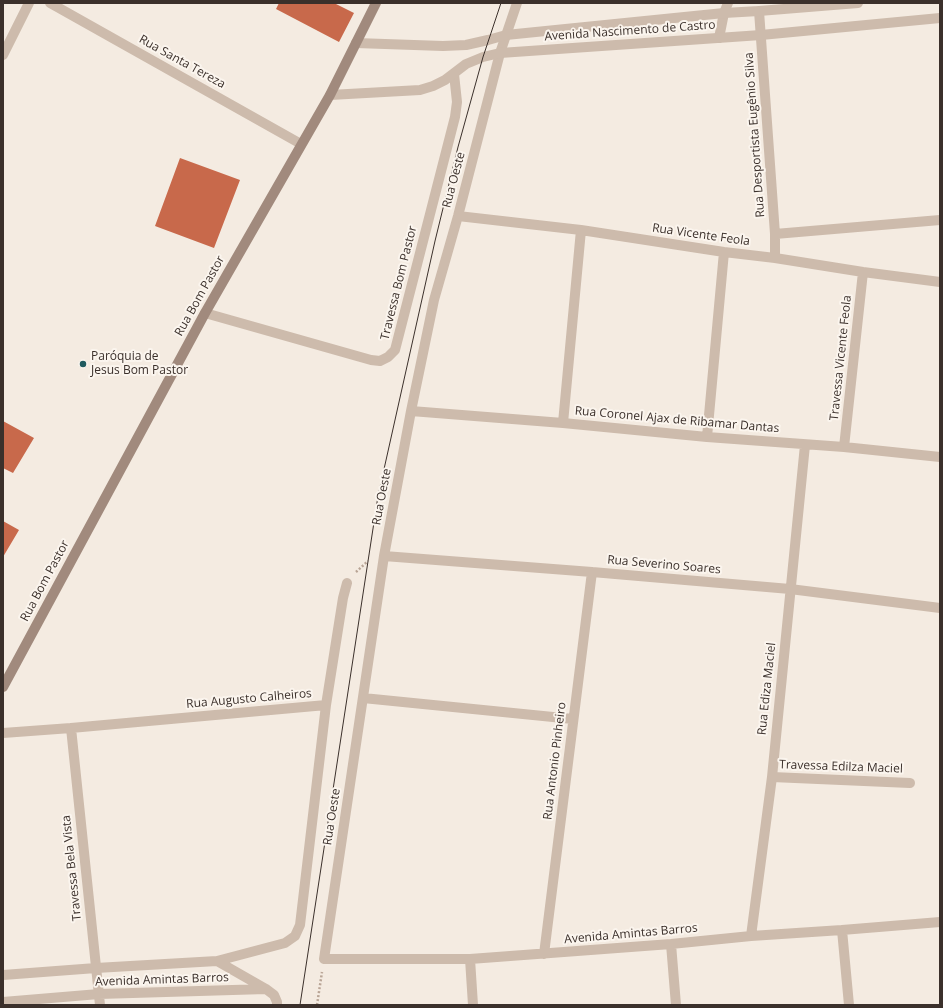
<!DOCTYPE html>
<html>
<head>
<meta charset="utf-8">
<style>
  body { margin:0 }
  #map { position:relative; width:943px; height:1008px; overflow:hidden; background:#f4ebe1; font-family:"Open Sans",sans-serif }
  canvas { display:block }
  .frame { position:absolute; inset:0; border:4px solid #3b302b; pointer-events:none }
</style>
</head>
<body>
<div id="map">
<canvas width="943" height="1008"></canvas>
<div class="frame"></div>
</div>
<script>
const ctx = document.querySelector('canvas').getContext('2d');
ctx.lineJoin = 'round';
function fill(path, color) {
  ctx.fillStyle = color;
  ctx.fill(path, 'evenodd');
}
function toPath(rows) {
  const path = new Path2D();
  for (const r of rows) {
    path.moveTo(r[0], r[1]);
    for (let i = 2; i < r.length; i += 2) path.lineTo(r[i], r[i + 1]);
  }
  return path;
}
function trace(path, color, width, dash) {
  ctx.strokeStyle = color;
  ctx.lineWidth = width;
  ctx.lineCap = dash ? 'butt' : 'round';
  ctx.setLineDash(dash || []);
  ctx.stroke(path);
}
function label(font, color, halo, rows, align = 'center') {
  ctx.font = font + ' "Open Sans",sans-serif';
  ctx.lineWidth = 4;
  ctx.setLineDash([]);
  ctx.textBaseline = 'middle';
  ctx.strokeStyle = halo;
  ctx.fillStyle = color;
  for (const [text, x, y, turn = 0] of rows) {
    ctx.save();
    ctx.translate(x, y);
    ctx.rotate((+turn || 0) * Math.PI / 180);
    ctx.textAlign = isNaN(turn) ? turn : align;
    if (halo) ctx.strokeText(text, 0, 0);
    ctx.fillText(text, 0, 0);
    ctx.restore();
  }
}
fill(toPath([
  [279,3,334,3,354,13,339,42,276,9],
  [180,158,240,180,214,248,155,226],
  [3,421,34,438,13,473,3,468],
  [3,521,19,530,3,557]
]), '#c8694b');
trace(toPath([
  [356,572,368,561],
  [317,1005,322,972]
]), '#b9a596', 2.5, [2, 2]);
trace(toPath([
  [517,3,500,53,458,216,434,300,411,411,384,556,324,959,470,959,671,944,751,936,842,930,940,922],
  [759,11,775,234,775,258],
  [719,38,724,13,728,3],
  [3,55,29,3],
  [458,216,581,230,724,252,775,258,863,272,940,282],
  [775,234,940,220],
  [205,313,371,360,380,361,388,357,395,350,455,117,457,102,454,74],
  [411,411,563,423,707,437,844,447,940,457],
  [563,423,581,230],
  [707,437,724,252],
  [844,447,863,272],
  [384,556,592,572,790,589,940,608],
  [363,698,573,719],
  [71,728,100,1005],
  [3,733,71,728,326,705,343,598,347,583],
  [772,777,910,783],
  [842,930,849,1005],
  [751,936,772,777,805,445],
  [671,944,676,1005],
  [544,954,592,572],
  [470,959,473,1005],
  [217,961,266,989,274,995,277,1002,277,1005],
  [3,975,96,968,217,961,285,943,295,936,300,925,326,705],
  [3,1002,99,994,266,989]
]), '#cdbbac', 10);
trace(toPath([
  [50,3,301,144],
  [356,43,443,46,466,45,488,40,506,35,724,13,759,11,858,3],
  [330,95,420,90,433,86,445,80,466,64,483,57,500,53,761,35,940,18]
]), '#cdbbac', 10);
trace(toPath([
  [3,687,205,313,330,95,376,3]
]), '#a18a7d', 10);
trace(toPath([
  [300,1005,378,496,435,241,458,147,483,57,501,3]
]), '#3b302b', 1);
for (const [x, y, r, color] of [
  [83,364,4,"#1f5a5e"]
]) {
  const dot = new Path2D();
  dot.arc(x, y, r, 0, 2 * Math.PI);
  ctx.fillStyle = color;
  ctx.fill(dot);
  trace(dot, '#fbf5ee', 1.5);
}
label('12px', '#3b302b', '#fbf5ee', [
  ["Avenida Nascimento de Castro",630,31,-4],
  ["Rua Santa Tereza",182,62,29],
  ["Rua Desportista Eugênio Silva",755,135,-94],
  ["Rua Oeste",454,180,-75],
  ["Rua Vicente Feola",701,235,8],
  ["Travessa Bom Pastor",399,283,-76],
  ["Rua Bom Pastor",200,296,-61],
  ["Travessa Vicente Feola",841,358,-84],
  ["Rua Coronel Ajax de Ribamar Dantas",677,420,5],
  ["Rua Oeste",382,497,-79],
  ["Rua Severino Soares",664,565,5],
  ["Rua Bom Pastor",45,581,-62],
  ["Rua Ediza Maciel",767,689,-84],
  ["Rua Augusto Calheiros",249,699,-5],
  ["Rua Antonio Pinheiro",555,761,-83],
  ["Travessa Edilza Maciel",841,767,2],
  ["Rua Oeste",332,817,-81],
  ["Travessa Bela Vista",72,868,-96],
  ["Avenida Amintas Barros",631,934,-5],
  ["Avenida Amintas Barros",162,980,-2]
]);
label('12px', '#3b302b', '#fbf5ee', [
  ["Paróquia de",91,357],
  ["Jesus Bom Pastor",91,371]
], 'left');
</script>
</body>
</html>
